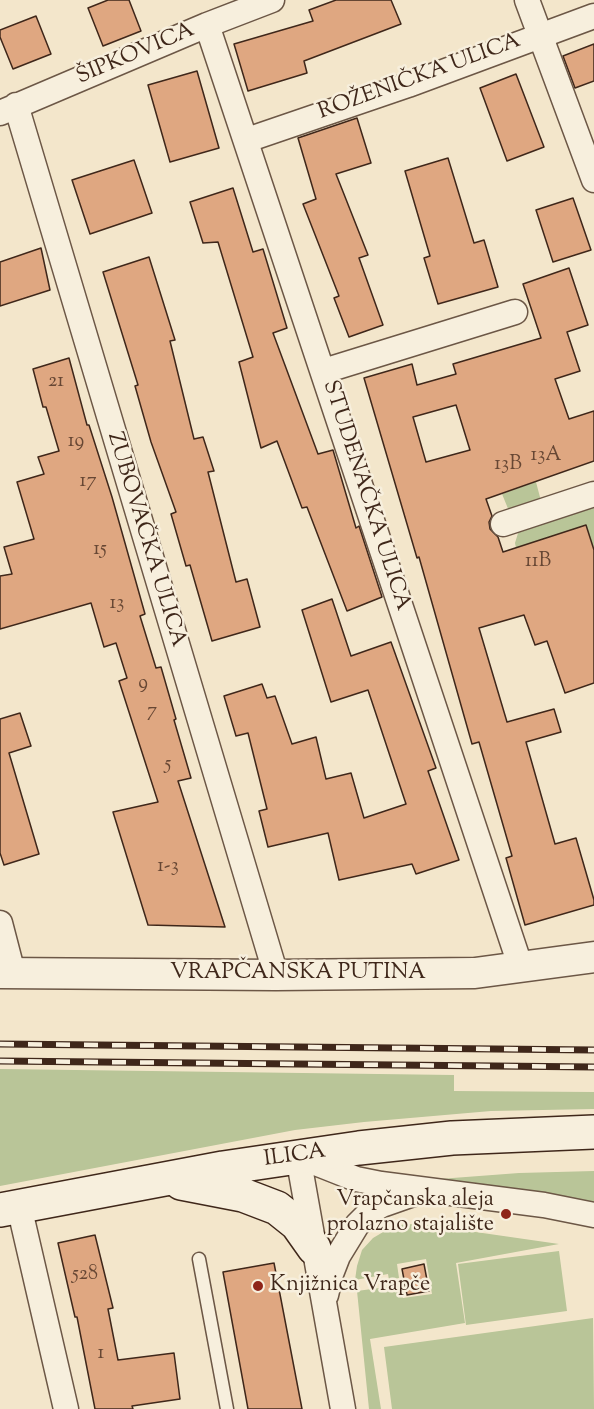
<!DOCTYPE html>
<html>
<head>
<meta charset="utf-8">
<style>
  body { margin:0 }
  canvas { display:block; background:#f3e6cb }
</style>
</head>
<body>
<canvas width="594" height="1409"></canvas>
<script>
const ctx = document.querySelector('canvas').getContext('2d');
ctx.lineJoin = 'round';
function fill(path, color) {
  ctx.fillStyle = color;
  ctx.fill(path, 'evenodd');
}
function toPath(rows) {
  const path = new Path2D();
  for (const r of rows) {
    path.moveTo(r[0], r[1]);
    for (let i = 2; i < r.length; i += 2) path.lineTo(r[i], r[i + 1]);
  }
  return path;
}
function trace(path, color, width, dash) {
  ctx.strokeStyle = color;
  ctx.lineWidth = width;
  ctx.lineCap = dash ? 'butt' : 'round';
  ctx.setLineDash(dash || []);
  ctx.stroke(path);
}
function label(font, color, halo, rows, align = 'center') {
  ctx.font = font + ' "Sorts Mill Goudy",serif';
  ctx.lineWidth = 5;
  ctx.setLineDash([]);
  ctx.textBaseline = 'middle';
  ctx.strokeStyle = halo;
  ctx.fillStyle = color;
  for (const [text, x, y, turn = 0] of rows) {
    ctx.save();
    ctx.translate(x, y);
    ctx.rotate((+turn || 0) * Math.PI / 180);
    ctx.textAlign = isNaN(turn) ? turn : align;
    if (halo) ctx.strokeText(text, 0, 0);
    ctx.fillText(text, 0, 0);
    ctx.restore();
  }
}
fill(toPath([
  [536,482,541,501,509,511,502,494],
  [594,503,594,550,586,525,516,548,515,543,519,530],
  [0,1069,454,1075,454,1091,594,1092,594,1109,491,1111,364,1122,295,1130,0,1186],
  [594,1171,594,1204,426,1180,519,1173],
  [405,1224,427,1225,559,1244,456,1263,465,1323,370,1339,381,1409,369,1409,357,1291,401,1285,403,1298,432,1294,426,1259,397,1264,399,1278,389,1280,388,1274,355,1280,357,1266,362,1250,373,1238,390,1228],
  [559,1251,567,1311,466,1325,458,1264],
  [593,1318,594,1409,392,1409,384,1347]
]), '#b9c598');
const building = toPath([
  [108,0,129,0,141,31,103,46,88,8,108,0],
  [336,0,391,0,401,24,304,61,307,73,248,91,234,44,313,21,309,10,336,0],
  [36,16,51,54,13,69,0,37,0,30,36,16],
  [594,44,594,81,575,88,563,56,594,44],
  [197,71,219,148,170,162,148,85,197,71],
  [516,74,544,147,507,161,480,88,516,74],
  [357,118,371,163,336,174,368,255,359,258,383,325,349,337,334,298,339,296,303,204,316,199,298,138,357,118],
  [448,158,474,243,484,240,498,287,438,304,424,258,430,256,405,171,448,158],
  [134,160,152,213,90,234,72,180,134,160],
  [233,188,253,252,263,249,287,328,273,333,318,454,333,450,356,528,359,526,360,529,382,597,347,611,307,507,302,508,277,441,261,448,239,362,253,357,218,242,203,243,190,202,233,188],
  [573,198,591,250,553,262,536,210,573,198],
  [41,248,50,290,0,306,0,262,41,248],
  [149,257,175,340,170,341,194,439,203,437,214,471,208,472,236,582,247,579,260,627,212,641,190,565,186,566,171,514,176,512,151,442,135,386,138,385,103,272,149,257],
  [569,268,588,325,567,332,580,371,555,379,569,419,594,411,594,461,486,499,492,516,489,522,490,529,498,537,503,552,586,525,594,550,594,683,565,693,547,641,535,645,524,615,479,628,507,722,554,709,561,732,526,742,555,844,576,838,594,900,594,905,525,925,506,858,512,856,479,742,472,744,419,557,417,558,364,378,412,364,417,385,456,374,453,364,541,338,523,284,569,268],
  [456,405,470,450,426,462,413,417,456,405],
  [69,358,87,425,89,425,112,497,145,614,140,616,156,668,161,667,176,719,174,720,191,778,178,781,225,927,148,925,113,812,158,802,119,681,127,678,116,643,104,647,91,603,0,629,0,576,12,574,4,547,34,539,17,482,44,474,38,457,59,451,46,407,43,407,33,369,69,358],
  [332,599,351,656,391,642,436,768,428,771,459,860,416,874,412,864,339,880,328,833,268,847,259,811,267,809,248,733,236,736,224,696,262,684,267,698,275,696,292,744,316,737,326,779,351,773,364,818,406,804,368,690,331,702,302,610,332,599],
  [20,713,31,746,9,753,39,854,4,865,0,853,0,719,20,713],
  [95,1235,113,1308,108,1309,118,1360,174,1353,180,1399,132,1406,133,1409,95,1409,77,1317,75,1317,58,1243,95,1235],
  [274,1263,302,1409,248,1409,223,1272,274,1263],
  [424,1264,429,1291,407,1295,402,1269,424,1264]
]);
fill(building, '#dfa781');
trace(building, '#3f271a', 1.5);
const service = toPath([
  [199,1259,227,1409]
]);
const minor = toPath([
  [527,0,594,180],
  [207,25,521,968],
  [16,105,276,975],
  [0,113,207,25,272,0],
  [247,140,408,85,594,16],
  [324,371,515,312],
  [503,524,594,494],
  [0,923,13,973],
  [298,1156,356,1179,381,1184,544,1205,594,1215],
  [298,1156,343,1409],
  [19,1206,66,1409],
  [326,1295,331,1274,338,1256,357,1225,370,1212,382,1205,419,1192]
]);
const tertiary = toPath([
  [0,973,276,975,475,973,594,957]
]);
const secondary = toPath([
  [181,1183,243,1195,277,1208,297,1224,314,1248],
  [0,1210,223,1168,359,1148,452,1138,594,1132]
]);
trace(service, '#6c5746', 15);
trace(minor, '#6c5746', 27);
trace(tertiary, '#6c5746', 33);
trace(secondary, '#3f271a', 36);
trace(service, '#f7efdd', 12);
trace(minor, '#f7efdd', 24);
trace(tertiary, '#f7efdd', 30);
trace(secondary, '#f7efdd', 33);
const rail = toPath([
  [0,1044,594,1050],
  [0,1061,594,1067]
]);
trace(rail, '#3f271a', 7);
trace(rail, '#f7efdd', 4.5, [14]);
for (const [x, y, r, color] of [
  [506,1214,6,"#8f2418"],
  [258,1286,6,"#8f2418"]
]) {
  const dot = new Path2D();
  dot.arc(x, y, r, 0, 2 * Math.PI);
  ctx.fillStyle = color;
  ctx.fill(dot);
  trace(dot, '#f7efdd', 2);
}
label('20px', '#674734', null, [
  ["21",56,383],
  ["19",76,443],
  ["13A",546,457],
  ["13B",508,466],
  ["17",88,483],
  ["15",100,551],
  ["11B",538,563],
  ["13",117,605],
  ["9",143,685],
  ["7",152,713],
  ["5",168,766],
  ["1-3",168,868],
  ["528",85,1276],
  ["1",101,1355]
]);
label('22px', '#3f271a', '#f7efdd', [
  ["ŠIPKOVICA",136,55,-23],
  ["ROŽENIČKA ULICA",420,78,-20],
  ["STUDENAČKA ULICA",365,496,72],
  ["ZUBOVAČKA ULICA",145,540,73],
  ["VRAPČANSKA PUTINA",298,974],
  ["ILICA",295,1157,-8]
]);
label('22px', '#3f271a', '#f7efdd', [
  ["Vrapčanska aleja",494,1201],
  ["prolazno stajalište",494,1226],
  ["Knjižnica Vrapče",270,1286,"left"]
], 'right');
</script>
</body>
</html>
